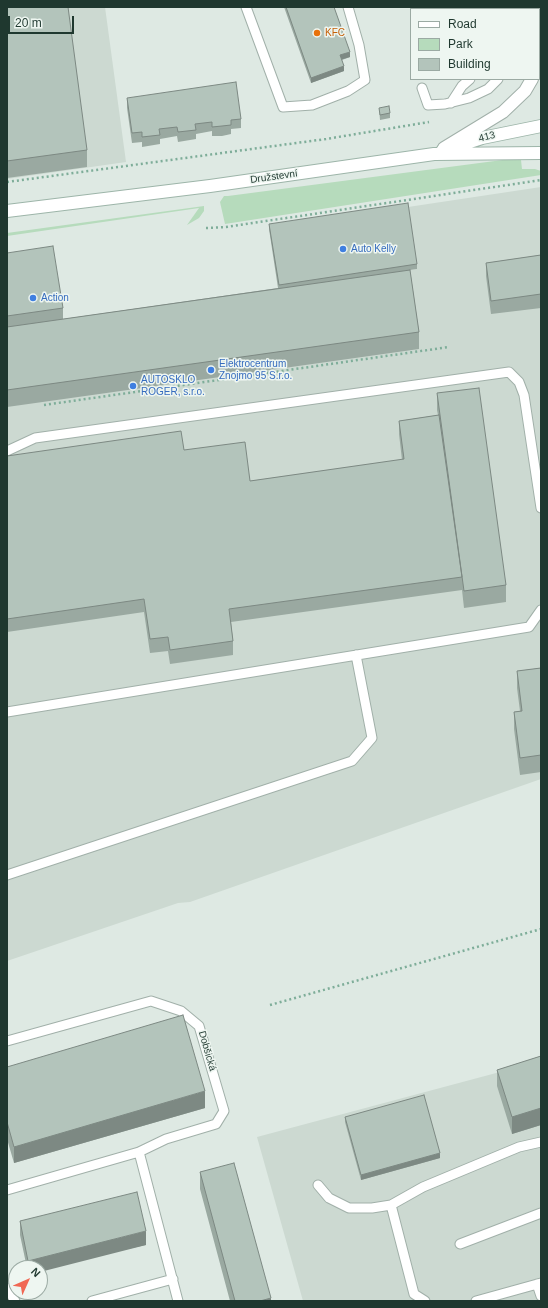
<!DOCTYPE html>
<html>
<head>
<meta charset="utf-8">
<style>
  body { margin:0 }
  #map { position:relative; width:548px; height:1308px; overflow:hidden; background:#dee9e3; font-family:Arial,sans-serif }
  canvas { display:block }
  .frame { position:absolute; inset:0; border:8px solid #1f382f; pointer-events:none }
  .legend { position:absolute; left:410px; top:8px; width:130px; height:72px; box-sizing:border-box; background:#eef6f1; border:1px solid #9baaa3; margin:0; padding:5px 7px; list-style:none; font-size:12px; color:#1f382f }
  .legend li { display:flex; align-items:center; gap:8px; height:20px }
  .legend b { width:20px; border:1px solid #9baaa3 }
  .north { position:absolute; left:8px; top:1260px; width:40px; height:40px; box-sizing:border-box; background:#eef6f1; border:1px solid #9baaa3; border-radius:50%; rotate:45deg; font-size:11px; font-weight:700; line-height:16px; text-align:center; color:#1f382f }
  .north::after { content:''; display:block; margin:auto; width:14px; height:18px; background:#f06854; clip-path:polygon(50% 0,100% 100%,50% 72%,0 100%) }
  .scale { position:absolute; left:8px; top:16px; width:66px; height:18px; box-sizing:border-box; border:2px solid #1f382f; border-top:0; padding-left:5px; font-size:12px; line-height:14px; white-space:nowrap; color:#1f382f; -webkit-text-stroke:3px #eef6f1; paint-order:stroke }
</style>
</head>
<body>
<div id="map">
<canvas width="548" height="1308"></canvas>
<div class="frame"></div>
<ul class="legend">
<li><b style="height:5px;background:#fff"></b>Road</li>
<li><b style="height:11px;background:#b6dbbc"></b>Park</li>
<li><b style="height:11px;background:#b3c4bb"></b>Building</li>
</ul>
<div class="north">N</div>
<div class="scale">20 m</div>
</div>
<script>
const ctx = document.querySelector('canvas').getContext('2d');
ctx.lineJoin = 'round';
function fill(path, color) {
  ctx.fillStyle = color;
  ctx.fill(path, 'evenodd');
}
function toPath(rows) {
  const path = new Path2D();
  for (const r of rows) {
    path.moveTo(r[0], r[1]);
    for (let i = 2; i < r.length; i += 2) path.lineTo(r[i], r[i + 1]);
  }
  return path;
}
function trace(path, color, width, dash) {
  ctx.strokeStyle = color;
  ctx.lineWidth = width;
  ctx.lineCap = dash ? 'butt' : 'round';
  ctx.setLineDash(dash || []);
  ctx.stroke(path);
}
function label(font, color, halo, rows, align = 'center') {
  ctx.font = font + ' Arial,sans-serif';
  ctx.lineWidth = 3;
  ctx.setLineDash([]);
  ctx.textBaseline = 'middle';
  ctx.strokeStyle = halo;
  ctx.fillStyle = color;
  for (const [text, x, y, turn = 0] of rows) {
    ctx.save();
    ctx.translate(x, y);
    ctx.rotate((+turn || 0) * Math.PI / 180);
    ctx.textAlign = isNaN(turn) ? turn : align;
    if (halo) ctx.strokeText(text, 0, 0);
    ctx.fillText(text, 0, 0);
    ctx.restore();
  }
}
fill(toPath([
  [7,7,105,7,126,162,7,179],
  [541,187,541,779,190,902,178,903,7,961,7,337,302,287,417,269,408,207],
  [541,1061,541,1301,303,1301,257,1137]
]), '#ccd9d1');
fill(toPath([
  [510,159,521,160,522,169,535,169,541,171,541,175,225,224,220,202,224,196,228,196],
  [204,206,204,211,199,218,187,225,199,208,7,236,7,233]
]), '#b6dbbc');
const lane = toPath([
  [246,7,283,107,312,105,348,91,365,80,359,45,348,7],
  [487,7,488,9],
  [422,88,428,105,445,104,469,98,488,89,498,79],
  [451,103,462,86,470,79],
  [7,451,35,438,509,372,519,382,524,395,541,508],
  [7,712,529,627,541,610],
  [7,875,352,761,372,738,356,655],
  [7,1041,151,1001,181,1011,199,1026,224,1111,216,1124,166,1139,139,1152,7,1190],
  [139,1152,178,1301],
  [318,1185,329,1198,349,1208,372,1208,391,1205,423,1187,519,1147,541,1142],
  [391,1205,414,1294,425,1301],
  [460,1244,541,1213],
  [537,1284,541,1296],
  [7,1288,15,1301],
  [92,1301,173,1279],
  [476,1301,541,1283]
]);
const street = toPath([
  [539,65,541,59],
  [444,148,503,112,525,91,532,79]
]);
const secondary = toPath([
  [442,151,482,138,541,126],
  [7,211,210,186,434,154,541,153]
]);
trace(lane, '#a1b0a9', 11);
trace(street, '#a1b0a9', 14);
trace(secondary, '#9db5a9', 14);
trace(toPath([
  [527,7,528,9],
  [7,182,326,139,429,122],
  [206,228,226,227,541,180],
  [44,405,449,347],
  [270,1005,541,929]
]), '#7ead99', 2.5, [2, 3]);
trace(lane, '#fff', 9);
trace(street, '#fff', 12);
trace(secondary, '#fff', 12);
fill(toPath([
  [7,7,87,150,87,167,7,178],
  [284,7,334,7,350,57,342,60,344,71,311,83],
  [127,98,241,119,241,128,231,129,231,134,222,136,212,136,212,131,196,134,196,139,178,142,177,136,160,139,160,144,142,147,142,142,132,143,127,108],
  [379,108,390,113,390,118,380,120],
  [269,224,417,264,417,269,410,270,419,332,419,349,7,407,7,253,63,308,63,319,278,288,269,229],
  [541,255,541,308,491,314,486,276,486,263],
  [437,393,506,585,506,602,464,608,462,590,231,622,233,641,233,655,170,664,168,651,150,653,144,612,7,632,7,456,184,450,250,481,402,460,399,434,399,421,438,415,437,410],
  [541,668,541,772,520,775,514,729,514,712,520,711,517,688,517,671],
  [541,1056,541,1125,512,1134,497,1086,497,1070],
  [7,1067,205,1108,14,1163,7,1139],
  [345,1117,440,1158,361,1180,345,1122],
  [200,1172,271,1301,230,1301,200,1189],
  [20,1221,146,1245,40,1268,27,1268,20,1235]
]), '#9aa9a1');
fill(toPath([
  [350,52,350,57,340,60,340,55],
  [344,66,344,71,311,83,311,78],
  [205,1091,205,1108,14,1163,14,1147],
  [541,1108,541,1125,512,1134,512,1117],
  [440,1153,440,1158,361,1180,361,1175],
  [146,1231,146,1245,40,1272,40,1268,28,1268,28,1261],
  [271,1298,271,1301,260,1301]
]), '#7d8983');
const building = toPath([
  [7,7,68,7,87,150,7,161,7,7],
  [286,7,334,7,350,52,340,55,344,66,311,78,286,7],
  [432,7,479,7,480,9,433,9,432,7],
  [236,82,241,119,231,120,231,125,222,126,212,127,212,122,195,124,196,130,178,132,177,127,159,129,160,135,142,137,142,132,132,133,127,98,236,82],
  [389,106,390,113,380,115,379,108,389,106],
  [408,203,417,264,279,285,269,224,408,203],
  [53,246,63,308,7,316,7,253,53,246],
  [541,255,541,294,491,301,486,263,541,255],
  [410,270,419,332,7,390,7,327,410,270],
  [479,388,506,585,464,591,437,393,479,388],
  [439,415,462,577,229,609,233,641,170,650,168,637,150,639,144,599,7,619,7,456,181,431,184,450,245,442,250,481,404,459,399,421,439,415],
  [541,668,541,755,520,758,514,712,522,711,517,671,541,668],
  [183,1015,205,1091,14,1147,7,1122,7,1067,183,1015],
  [541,1056,541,1108,512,1117,497,1070,541,1056],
  [424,1095,440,1153,361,1175,345,1117,424,1095],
  [234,1163,271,1298,260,1301,235,1301,200,1172,234,1163],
  [137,1192,146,1231,28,1261,20,1221,137,1192]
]);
fill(building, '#b3c4bb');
trace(building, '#7d8983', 1);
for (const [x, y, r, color] of [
  [317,33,4,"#e8710a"],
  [343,249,4,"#3f7fe0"],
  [33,298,4,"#3f7fe0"],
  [211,370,4,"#3f7fe0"],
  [133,386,4,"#3f7fe0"]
]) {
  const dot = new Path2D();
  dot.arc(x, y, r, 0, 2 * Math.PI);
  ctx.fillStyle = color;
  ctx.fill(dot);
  trace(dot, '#eef6f1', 1.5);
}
label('10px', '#c56008', '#eef6f1', [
  ["KFC",325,33]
], 'left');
label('10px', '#1f382f', '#eef6f1', [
  ["413",487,137,-14],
  ["Družstevní",274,177,-8],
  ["Dobšická",207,1051,74]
]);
label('10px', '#366cbe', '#eef6f1', [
  ["Auto Kelly",351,249],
  ["Action",41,298],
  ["Elektrocentrum",219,364],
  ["Znojmo 95 S.r.o.",219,376],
  ["AUTOSKLO",141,380],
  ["ROGER, s.r.o.",141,392]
], 'left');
</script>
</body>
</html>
